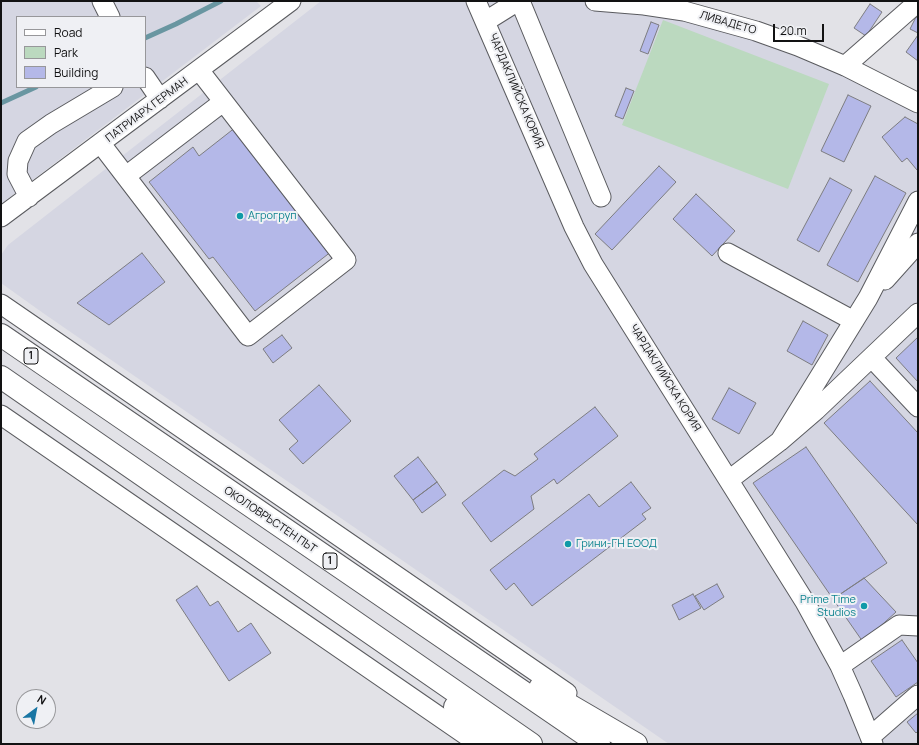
<!DOCTYPE html>
<html>
<head>
<meta charset="utf-8">
<style>
  body { margin:0 }
  #map { position:relative; width:919px; height:745px; overflow:hidden; background:#e2e2e7; font-family:Manrope,sans-serif }
  canvas { display:block }
  .frame { position:absolute; inset:0; border:2px solid #121213; pointer-events:none }
  .legend { position:absolute; left:16px; top:16px; width:130px; height:72px; box-sizing:border-box; background:#eff0f4; border:1px solid #97979a; margin:0; padding:5px 7px; list-style:none; font-size:12px; color:#121213 }
  .legend li { display:flex; align-items:center; gap:8px; height:20px }
  .legend b { width:20px; border:1px solid #97979a }
  .north { position:absolute; left:16px; top:689px; width:40px; height:40px; box-sizing:border-box; background:#eff0f4; border:1px solid #97979a; border-radius:50%; rotate:32deg; font-size:11px; font-weight:700; line-height:16px; text-align:center; color:#121213 }
  .north::after { content:''; display:block; margin:auto; width:14px; height:18px; background:#1976a4; clip-path:polygon(50% 0,100% 100%,50% 72%,0 100%) }
  .scale { position:absolute; left:773px; top:24px; width:51px; height:18px; box-sizing:border-box; border:2px solid #121213; border-top:0; padding-left:5px; font-size:12px; line-height:14px; white-space:nowrap; color:#121213; -webkit-text-stroke:3px #eff0f4; paint-order:stroke }
</style>
</head>
<body>
<div id="map">
<canvas width="919" height="745"></canvas>
<div class="frame"></div>
<ul class="legend">
<li><b style="height:5px;background:#fff"></b>Road</li>
<li><b style="height:11px;background:#bbd9bf"></b>Park</li>
<li><b style="height:11px;background:#b4b8e8"></b>Building</li>
</ul>
<div class="north">N</div>
<div class="scale">20 m</div>
</div>
<script>
const ctx = document.querySelector('canvas').getContext('2d');
ctx.lineJoin = 'round';
function fill(path, color) {
  ctx.fillStyle = color;
  ctx.fill(path, 'evenodd');
}
function toPath(rows) {
  const path = new Path2D();
  for (const r of rows) {
    path.moveTo(r[0], r[1]);
    for (let i = 2; i < r.length; i += 2) path.lineTo(r[i], r[i + 1]);
  }
  return path;
}
function trace(path, color, width, dash) {
  ctx.strokeStyle = color;
  ctx.lineWidth = width;
  ctx.lineCap = dash ? 'butt' : 'round';
  ctx.setLineDash(dash || []);
  ctx.stroke(path);
}
function label(font, color, halo, rows, align = 'center') {
  ctx.font = font + ' Manrope,sans-serif';
  ctx.lineWidth = 4;
  ctx.setLineDash([]);
  ctx.textBaseline = 'middle';
  ctx.strokeStyle = halo;
  ctx.fillStyle = color;
  for (const [text, x, y, turn = 0] of rows) {
    ctx.save();
    ctx.translate(x, y);
    ctx.rotate((+turn || 0) * Math.PI / 180);
    ctx.textAlign = isNaN(turn) ? turn : align;
    if (halo) ctx.strokeText(text, 0, 0);
    ctx.fillText(text, 0, 0);
    ctx.restore();
  }
}
fill(toPath([
  [1,1,256,1,261,6,1,204],
  [17,17,145,17,145,87,17,87],
  [321,1,636,1,783,30,867,70,918,96,918,744,669,744,43,313,1,283,1,255,8,245]
]), '#d5d6e2');
fill(toPath([
  [663,20,829,84,788,189,622,125]
]), '#bbd9bf');
trace(toPath([
  [145,38,176,24,221,1],
  [1,103,36,87]
]), '#6996a1', 5);
const building = toPath([
  [870,4,882,12,866,36,854,28,870,4],
  [916,17,918,18,918,33,910,29,916,17],
  [651,22,659,25,648,54,640,51,651,22],
  [918,35,918,61,906,52,918,35],
  [626,88,634,91,623,119,615,116,626,88],
  [848,95,871,106,844,162,821,151,848,95],
  [905,117,918,124,918,169,917,170,907,158,902,162,882,137,905,117],
  [236,127,332,251,255,311,213,257,209,259,149,182,193,147,199,156,236,127],
  [659,166,676,182,612,250,595,234,659,166],
  [875,176,906,193,858,282,827,265,875,176],
  [830,178,852,190,819,252,797,240,830,178],
  [696,194,735,231,712,256,673,219,696,194],
  [142,253,165,282,109,325,77,303,142,253],
  [803,321,828,335,812,365,787,351,803,321],
  [282,335,292,348,273,363,263,349,282,335],
  [918,337,918,382,896,358,918,337],
  [870,381,918,433,918,525,824,423,870,381],
  [319,385,351,421,303,464,289,449,298,441,279,420,319,385],
  [729,388,756,403,739,434,712,419,729,388],
  [595,407,618,436,557,484,554,479,531,496,534,509,491,542,462,503,504,470,515,476,538,459,534,454,595,407],
  [806,447,887,563,833,599,753,483,806,447],
  [418,457,437,482,413,500,394,476,418,457],
  [437,482,446,495,422,513,413,500,437,482],
  [631,482,651,508,642,514,646,519,532,606,514,583,506,590,490,570,589,494,599,507,631,482],
  [864,578,896,612,863,642,833,599,864,578],
  [717,584,724,597,704,610,695,596,717,584],
  [197,586,210,606,218,601,238,632,251,623,271,653,229,681,176,600,197,586],
  [693,594,701,608,679,620,672,605,693,594],
  [902,640,918,663,918,682,896,697,871,661,902,640],
  [918,713,918,731,916,733,907,722,918,713]
]);
fill(building, '#b4b8e8');
trace(building, '#7d7d81', 1);
const minor = toPath([
  [102,1,110,17],
  [476,1,574,227,593,264,805,602,840,666,853,695,873,744],
  [520,1,601,197],
  [595,1,644,5,684,11,756,31,798,46,845,66,918,103],
  [486,21,518,1],
  [845,66,918,2],
  [145,77,160,99],
  [101,144,248,336,346,260,199,70],
  [126,176,223,102],
  [29,197,17,174,18,161,27,141,51,124,113,87],
  [1,217,291,1],
  [728,253,854,321],
  [885,280,918,243],
  [1,304,567,693],
  [872,358,918,407],
  [1,415,479,744],
  [780,441,868,298,918,201],
  [729,480,780,441,816,410,918,313],
  [840,666,899,625,918,626],
  [870,737,918,695]
]);
const highway = toPath([
  [1,335,599,744],
  [1,377,531,744],
  [540,688,636,744],
  [455,707,499,744]
]);
trace(minor, '#5a5b5f', 21);
trace(highway, '#5a5b5f', 24);
trace(minor, '#fff', 19);
trace(highway, '#fff', 22);
for (const [x, y, r, color] of [
  [240,216,4,"#0f9aa8"],
  [568,544,4,"#0f9aa8"],
  [864,606,4,"#0f9aa8"]
]) {
  const dot = new Path2D();
  dot.arc(x, y, r, 0, 2 * Math.PI);
  ctx.fillStyle = color;
  ctx.fill(dot);
  trace(dot, '#eff0f4', 1.5);
}
for (const [x, y, w] of [
  [31,356,14],
  [330,561,14]
]) {
  const box = new Path2D();
  box.roundRect(x - w / 2, y - 8, w, 16, 3);
  ctx.fillStyle = '#eff0f4';
  ctx.fill(box);
  trace(box, '#121213', 1);
}
label('bold 10px', '#121213', null, [
  ["1",31,356],
  ["1",330,561]
]);
label('11px', '#121213', '#eff0f4', [
  ["ЛИВАДЕТО",728,23,16],
  ["ЧАРДАКЛИЙСКА КОРИЯ",516,91,67],
  ["ПАТРИАРХ ГЕРМАН",147,110,-37],
  ["ЧАРДАКЛИЙСКА КОРИЯ",665,378,58],
  ["ОКОЛОВРЪСТЕН ПЪТ",270,520,34]
]);
label('11px', '#0d838f', '#eff0f4', [
  ["Агрогруп",248,216],
  ["Грини-ГН ЕООД",576,544],
  ["Prime Time",856,600,"right"],
  ["Studios",856,613,"right"]
], 'left');
</script>
</body>
</html>
